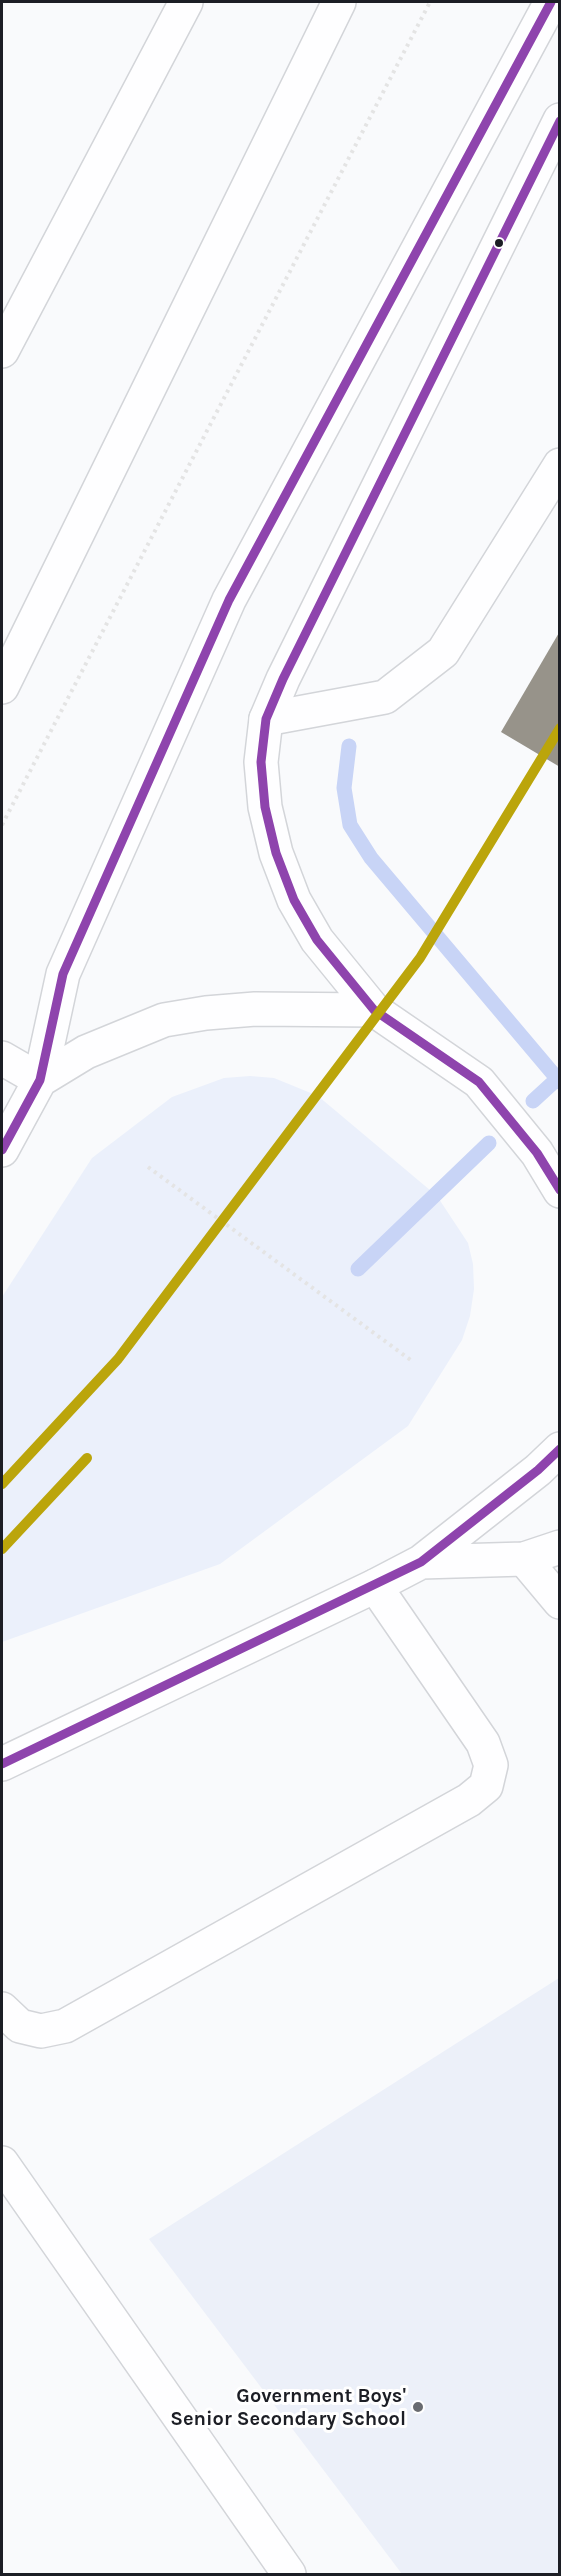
<!DOCTYPE html>
<html>
<head>
<meta charset="utf-8">
<style>
  body { margin:0 }
  #map { position:relative; width:561px; height:2576px; overflow:hidden; background:#f9fafc; font-family:Karla,sans-serif }
  canvas { display:block }
  .frame { position:absolute; inset:0; border:3px solid #1c1e25; pointer-events:none }
</style>
</head>
<body>
<div id="map">
<canvas width="561" height="2576"></canvas>
<div class="frame"></div>
</div>
<script>
const ctx = document.querySelector('canvas').getContext('2d');
ctx.lineJoin = 'round';
function fill(path, color) {
  ctx.fillStyle = color;
  ctx.fill(path, 'evenodd');
}
function toPath(rows) {
  const path = new Path2D();
  for (const r of rows) {
    path.moveTo(r[0], r[1]);
    for (let i = 2; i < r.length; i += 2) path.lineTo(r[i], r[i + 1]);
  }
  return path;
}
function trace(path, color, width, dash) {
  ctx.strokeStyle = color;
  ctx.lineWidth = width;
  ctx.lineCap = dash ? 'butt' : 'round';
  ctx.setLineDash(dash || []);
  ctx.stroke(path);
}
function label(font, color, halo, rows, align = 'center') {
  ctx.font = font + ' Karla,sans-serif';
  ctx.lineWidth = 6;
  ctx.setLineDash([]);
  ctx.textBaseline = 'middle';
  ctx.strokeStyle = halo;
  ctx.fillStyle = color;
  for (const [text, x, y, turn = 0] of rows) {
    ctx.save();
    ctx.translate(x, y);
    ctx.rotate((+turn || 0) * Math.PI / 180);
    ctx.textAlign = isNaN(turn) ? turn : align;
    if (halo) ctx.strokeText(text, 0, 0);
    ctx.fillText(text, 0, 0);
    ctx.restore();
  }
}
fill(toPath([
  [559,1978,559,2574,402,2574,149,2239]
]), '#ecf0f9');
fill(toPath([
  [250,1076,274,1078,318,1096,437,1196,468,1243,473,1264,474,1289,470,1316,462,1340,408,1426,220,1564,2,1642,2,1297,92,1158,172,1097,224,1078]
]), '#ebf0fb');
trace(toPath([
  [349,746,344,788,350,825,371,858,560,1082],
  [533,1101,557,1079],
  [358,1269,489,1143]
]), '#c8d4f6', 15);
fill(toPath([
  [560,631,560,767,501,732]
]), '#97938a');
const minor = toPath([
  [2,351,186,2],
  [2,687,339,2],
  [266,719,385,697,443,652,560,465],
  [2,1058,40,1080],
  [524,1559,560,1602],
  [2,2009,20,2026,41,2031,65,2026,469,1800,486,1786,491,1765,483,1743,375,1586],
  [2,2163,289,2574]
]);
const major = toPath([
  [560,120,283,679,266,719,261,762,265,807,276,853,294,900,317,940,374,1010,479,1082,537,1153,560,1191],
  [40,1080,86,1052,164,1020,206,1013,255,1009,374,1010],
  [2,1150,40,1080,63,974,229,600,551,2],
  [421,1562,524,1559,560,1547],
  [2,1764,375,1586,421,1562,538,1470,560,1449]
]);
trace(minor, '#d3d5d9', 36);
trace(major, '#d3d5d9', 36);
trace(toPath([
  [2,825,430,2],
  [148,1167,412,1361]
]), '#e4e4e4', 4, [3, 4.5]);
trace(minor, '#fefeff', 33);
trace(major, '#fefeff', 33);
trace(toPath([
  [560,121,283,679,266,719,261,762,265,807,276,853,294,900,317,940,374,1010,479,1082,537,1153,560,1190],
  [2,1150,40,1080,63,974,229,600,551,2],
  [2,1764,421,1562,538,1470,560,1449]
]), '#8e44ad', 9);
trace(toPath([
  [2,1484,118,1359,420,958,560,728],
  [2,1549,87,1458]
]), '#bba50b', 10);
for (const [x, y, r, color] of [
  [499,243,5,"#1c1e25"],
  [418,2407,6,"#696b70"]
]) {
  const dot = new Path2D();
  dot.arc(x, y, r, 0, 2 * Math.PI);
  ctx.fillStyle = color;
  ctx.fill(dot);
  trace(dot, '#fff', 2);
}
label('bold 20px', '#1c1e25', '#fff', [
  ["Government Boys'",406,2396],
  ["Senior Secondary School",406,2419]
], 'right');
</script>
</body>
</html>
